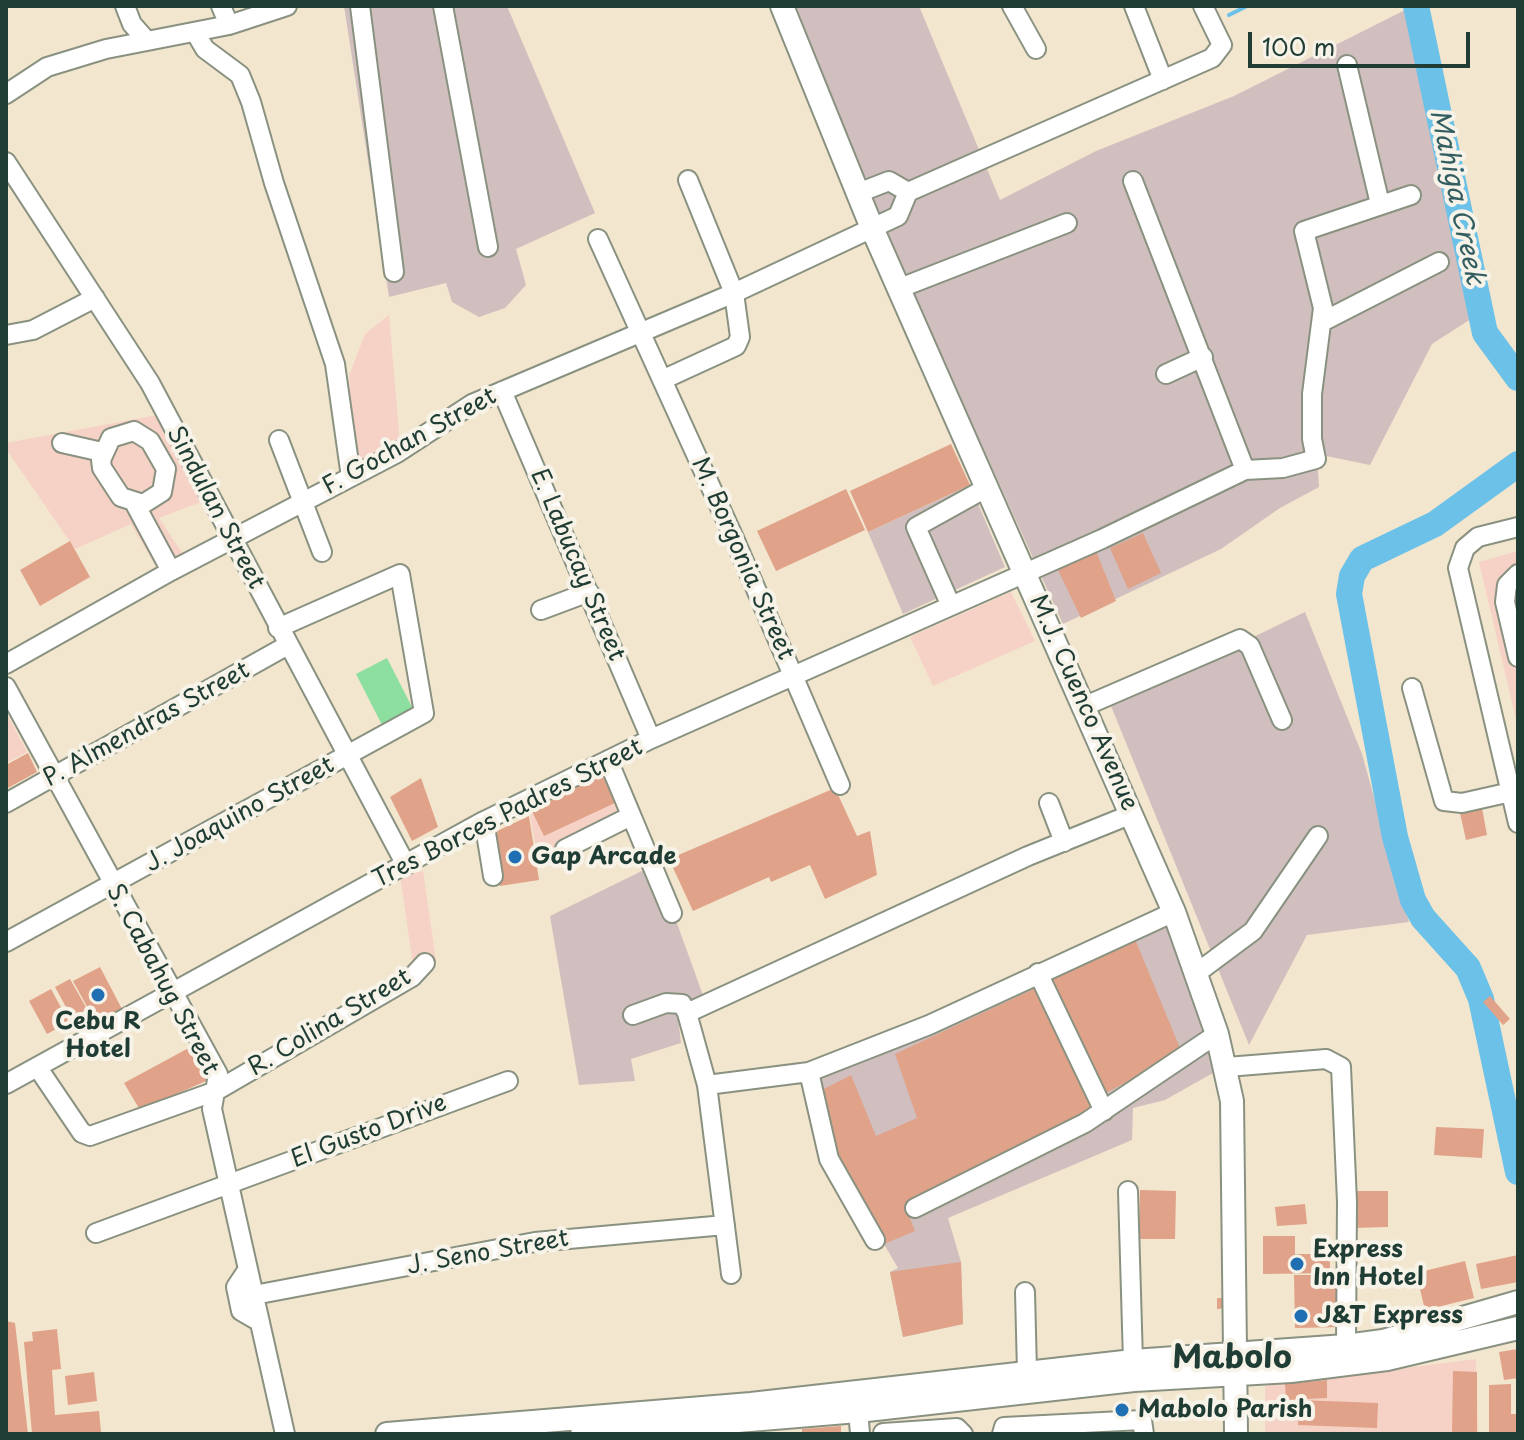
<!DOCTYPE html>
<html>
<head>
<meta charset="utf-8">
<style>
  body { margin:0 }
  #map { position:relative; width:1524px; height:1440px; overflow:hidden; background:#f3e6ce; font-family:"Playpen Sans",sans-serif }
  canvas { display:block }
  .frame { position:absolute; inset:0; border:8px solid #1f3d34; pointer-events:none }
  .scale { position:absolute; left:1248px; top:32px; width:222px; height:36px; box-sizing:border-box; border:4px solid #1f3d34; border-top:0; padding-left:10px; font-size:24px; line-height:28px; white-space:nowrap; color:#1f3d34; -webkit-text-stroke:6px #f7f3e8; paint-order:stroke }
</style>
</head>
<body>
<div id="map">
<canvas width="1524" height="1440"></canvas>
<div class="frame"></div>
<div class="scale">100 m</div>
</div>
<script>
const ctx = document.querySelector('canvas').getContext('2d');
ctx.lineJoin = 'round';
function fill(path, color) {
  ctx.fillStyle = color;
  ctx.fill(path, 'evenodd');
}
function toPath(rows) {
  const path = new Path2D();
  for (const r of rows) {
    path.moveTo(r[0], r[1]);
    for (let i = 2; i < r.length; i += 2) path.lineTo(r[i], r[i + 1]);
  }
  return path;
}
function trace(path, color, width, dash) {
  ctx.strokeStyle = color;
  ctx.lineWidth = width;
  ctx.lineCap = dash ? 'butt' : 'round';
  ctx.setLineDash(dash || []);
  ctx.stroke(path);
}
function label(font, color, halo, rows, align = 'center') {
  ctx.font = font + ' "Playpen Sans",sans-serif';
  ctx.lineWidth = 8;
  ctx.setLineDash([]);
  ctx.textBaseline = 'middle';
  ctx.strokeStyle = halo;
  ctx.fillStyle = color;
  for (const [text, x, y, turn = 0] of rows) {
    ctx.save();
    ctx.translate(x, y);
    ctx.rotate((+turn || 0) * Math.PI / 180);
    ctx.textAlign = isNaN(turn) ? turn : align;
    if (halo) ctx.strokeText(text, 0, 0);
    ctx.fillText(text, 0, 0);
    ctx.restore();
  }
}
fill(toPath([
  [389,315,400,444,355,467,349,376,365,334],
  [157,415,201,502,159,518,185,557,158,570,131,524,75,549,6,449,6,443],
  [1518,551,1518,728,1479,562],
  [1011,592,1035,641,933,686,910,637],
  [6,712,27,752,6,763],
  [607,768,623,814,538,858,528,804],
  [423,871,436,961,413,965,400,875],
  [1476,1359,1478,1434,1265,1434,1265,1386]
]), '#f6d1c5');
fill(toPath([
  [344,6,507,6,595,213,516,249,526,285,505,308,479,317,452,302,446,283,389,297],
  [796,6,919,6,1000,200,1096,151,1234,96,1407,9,1477,315,1432,344,1370,465,1307,452,1318,470,1319,487,1280,508,1221,549,1063,624,892,248],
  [970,485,1005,567,903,614,868,532],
  [1305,612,1362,754,1409,922,1307,935,1249,1045,1111,706],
  [650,867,674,915,704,998,677,1009,681,1043,631,1059,635,1081,579,1085,550,916],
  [1167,924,1215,1056,1213,1073,1165,1100,1133,1108,1132,1140,948,1218,961,1262,963,1324,903,1337,890,1272,898,1268,833,1158,817,1077]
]), '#d1bfbf');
fill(toPath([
  [387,658,415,713,384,729,356,674]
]), '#8ddf9f');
trace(toPath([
  [1229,15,1247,6]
]), '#6cc1e8', 4);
trace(toPath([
  [1416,6,1485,333,1518,378],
  [1518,464,1435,524,1362,559,1352,576,1349,594,1395,837,1413,900,1423,918,1468,968,1481,999,1518,1172]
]), '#6cc1e8', 26);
fill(toPath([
  [951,444,970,485,868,532,850,491],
  [846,489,865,530,776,571,757,531],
  [1143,533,1161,573,1128,589,1110,548],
  [70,541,90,577,40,606,20,570],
  [1096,551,1116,601,1081,618,1058,570],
  [28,753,37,772,6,789,6,765],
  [604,773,617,802,544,836,530,807],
  [421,778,438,827,412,841,390,797],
  [835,788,857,836,870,831,877,875,825,899,810,865,771,882,769,877,693,911,669,859],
  [1482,808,1487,835,1466,840,1460,813],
  [529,816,539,880,500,886,491,834],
  [1135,939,1182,1053,1102,1095,1049,977],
  [100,967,122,1009,96,1023,73,981],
  [70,979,87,1009,72,1018,55,987],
  [1036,988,1095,1113,907,1211,915,1231,884,1244,833,1158,820,1091,851,1075,876,1136,917,1118,895,1054],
  [51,989,69,1022,47,1034,29,1001],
  [1490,996,1510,1019,1503,1025,1483,1002],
  [196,1044,213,1078,140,1110,124,1083],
  [1436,1127,1484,1129,1482,1158,1434,1155],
  [1140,1190,1176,1191,1175,1239,1139,1239],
  [1352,1191,1388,1191,1388,1227,1352,1228],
  [1305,1204,1307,1224,1277,1226,1275,1207],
  [1263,1236,1295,1236,1295,1254,1330,1254,1330,1273,1263,1274],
  [1518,1255,1518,1282,1481,1289,1476,1264],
  [1465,1261,1474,1298,1425,1310,1416,1273],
  [961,1262,963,1324,903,1337,890,1272],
  [1294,1275,1342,1275,1342,1327,1295,1328],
  [1217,1298,1226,1298,1226,1308,1217,1309],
  [6,1321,15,1323,28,1434,6,1434],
  [57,1329,61,1369,52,1370,55,1415,99,1411,101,1432,32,1434,24,1342,33,1341,32,1332],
  [1518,1349,1518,1378,1504,1380,1499,1352],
  [1453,1371,1477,1372,1477,1434,1452,1434],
  [94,1372,97,1401,68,1405,65,1376],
  [1327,1380,1327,1398,1286,1400,1285,1384],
  [1511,1384,1511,1414,1518,1414,1518,1434,1489,1434,1489,1385],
  [1299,1400,1378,1403,1377,1428,1298,1425],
  [841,1426,841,1434,802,1434,802,1429]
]), '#e0a288');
const minor = toPath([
  [125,6,132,24,147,41],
  [221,6,229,25],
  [360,6,394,272],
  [443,6,488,247],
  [1012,6,1036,49],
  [1134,6,1163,80],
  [195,32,205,49,240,75,251,102,274,183,335,364,351,477],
  [1347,65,1380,204],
  [6,94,47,67,106,49,229,25,287,6],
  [6,162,150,383,406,865],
  [1133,181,1245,470],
  [858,193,889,181,908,192],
  [598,239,734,538,840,785],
  [900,288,1067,223],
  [1322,322,1439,262],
  [6,335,33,330,95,298],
  [1166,374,1203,357],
  [662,380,736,346,740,337,734,293,688,180],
  [502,391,651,739],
  [134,431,150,441,166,469,162,492,143,504,121,497,102,468,101,460,111,438,134,431],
  [279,440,322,552],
  [62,443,102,452],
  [135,504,171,571],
  [1518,527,1478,537,1465,548,1458,568,1518,823],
  [1518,574,1507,585,1505,602,1518,657],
  [951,606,916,527,988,487],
  [541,610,589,592],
  [6,664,171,571,397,453,472,404,734,293,898,216,908,192,1212,58,1222,45,1203,6],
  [6,687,218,1074,212,1109,285,1434],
  [1412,688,1444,801,1462,803,1511,792],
  [1085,706,1240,639,1250,646,1282,720],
  [608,760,672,913],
  [6,803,288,645],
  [1049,803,1064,842],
  [484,821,493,876],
  [565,849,631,816],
  [6,942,424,713,400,574,278,628],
  [1198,972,1253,931,1318,836],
  [1038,973,1104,1111],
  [687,1013,1028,856,1132,814],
  [633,1015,666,1003,682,1004,687,1013,707,1085,731,1274],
  [1227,1067,1326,1059,1341,1067,1347,1202,1346,1346],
  [38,1068,82,1133,90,1136,216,1091,412,977,425,963],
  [809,1072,829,1159,875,1240],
  [6,1084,484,821,651,739,1102,539,1245,470,1283,468,1316,459,1312,439,1312,394,1323,308,1304,231,1411,195],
  [707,1085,809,1072,929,1025,1174,912],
  [1128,1191,1133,1361],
  [915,1208,1085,1123,1217,1034],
  [96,1233,508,1081],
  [248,1269,236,1287,241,1311,260,1322],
  [1025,1292,1027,1372],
  [254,1295,535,1242,725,1225],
  [857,1397,860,1434],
  [883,1433,957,1428,963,1434],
  [1002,1434,1004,1427,1142,1420,1144,1434]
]);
const major = toPath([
  [782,6,872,228,1174,912,1217,1034,1232,1101,1236,1434],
  [387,1434,751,1404,1133,1361,1346,1346,1383,1341,1518,1302],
  [582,1434,858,1411,1134,1380,1291,1371,1387,1359,1518,1328]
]);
trace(minor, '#899281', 22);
trace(major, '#899281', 26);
trace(minor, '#fff', 18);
trace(major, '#fff', 22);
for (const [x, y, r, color] of [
  [515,857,8,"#1f6fb2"],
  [98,995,8,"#1f6fb2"],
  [1297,1264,8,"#1f6fb2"],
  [1301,1316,8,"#1f6fb2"],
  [1122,1410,8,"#1f6fb2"]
]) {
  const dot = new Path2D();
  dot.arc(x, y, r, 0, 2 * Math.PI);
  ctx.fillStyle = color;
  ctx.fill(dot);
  trace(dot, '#f7f3e8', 3);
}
label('24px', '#1f3d34', '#f7f3e8', [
  ["F. Gochan Street",410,442,-29],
  ["Sindulan Street",215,508,62],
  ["M. Borgonia Street",742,559,66],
  ["E. Labucay Street",577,565,67],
  ["M.J. Cuenco Avenue",1083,703,66],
  ["P. Almendras Street",147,725,-29],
  ["Tres Borces Padres Street",508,814,-27],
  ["J. Joaquino Street",240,815,-29],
  ["S. Cabahug Street",162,980,62],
  ["R. Colina Street",330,1023,-31],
  ["El Gusto Drive",369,1132,-21],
  ["J. Seno Street",488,1253,-10]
]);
label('bold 24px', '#1f3d34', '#f7f3e8', [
  ["Gap Arcade",531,857],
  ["Cebu R",98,1022,"center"],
  ["Hotel",98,1050,"center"],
  ["Express",1313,1250],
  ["Inn Hotel",1313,1278],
  ["J&T Express",1317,1316],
  ["Mabolo Parish",1138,1410]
], 'left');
label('italic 26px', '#325e61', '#f7f3e8', [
  ["Mahiga Creek",1456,197,78]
]);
label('bold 32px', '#1f3d34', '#f7f3e8', [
  ["Mabolo",1232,1359]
]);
</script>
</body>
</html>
